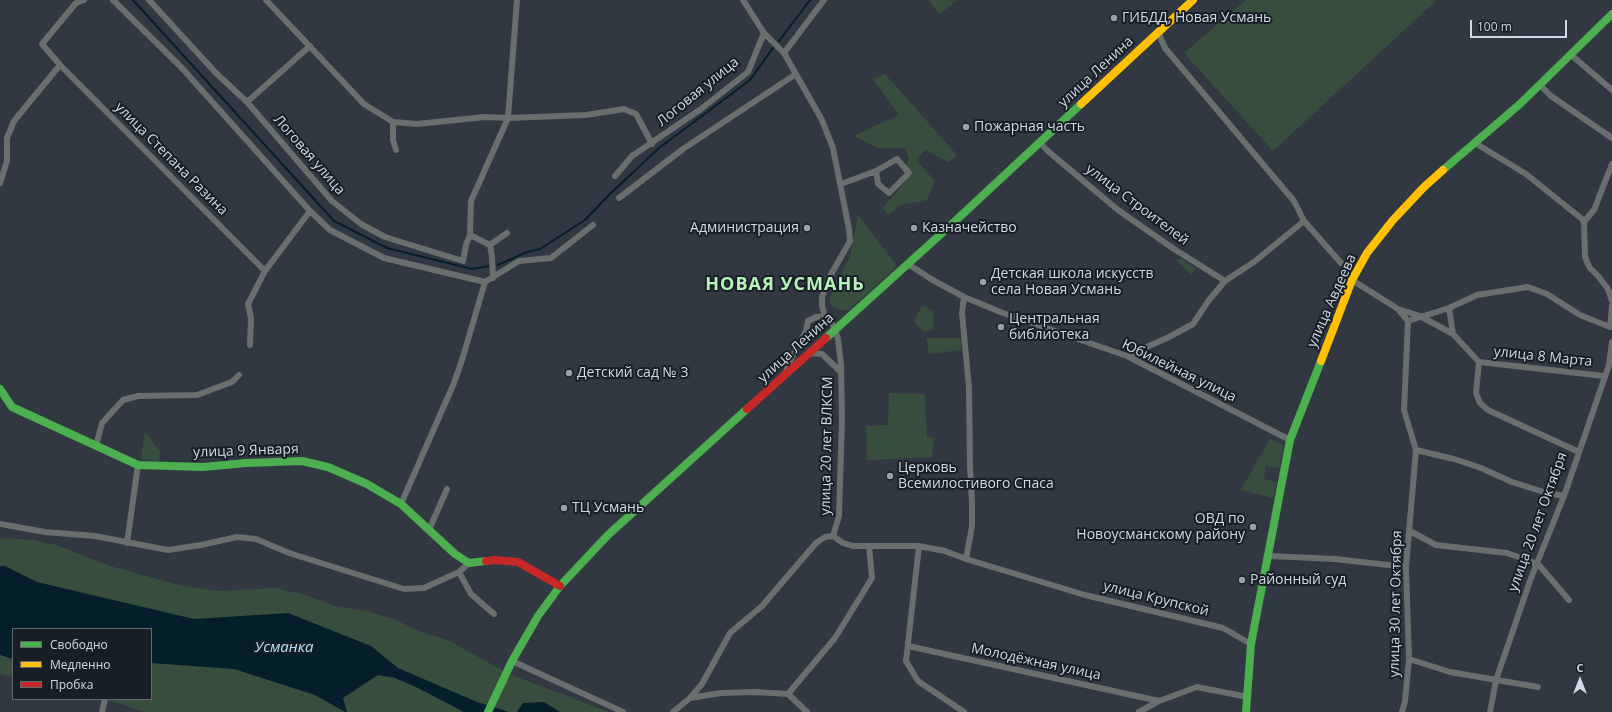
<!DOCTYPE html>
<html>
<head>
<meta charset="utf-8">
<style>
  body { margin:0 }
  #map { position:relative; width:1612px; height:712px; overflow:hidden; background:#313841; font-family:"Open Sans",sans-serif }
  canvas { display:block }
  .legend { position:absolute; left:12px; top:628px; width:140px; height:72px; box-sizing:border-box; background:#181e26; border:1px solid #626972; margin:0; padding:5px 7px; list-style:none; font-size:12px; color:#d1dae4 }
  .legend li { display:flex; align-items:center; gap:8px; height:20px }
  .legend b { width:20px; border:1px solid #626972 }
  .north { position:absolute; left:1560px; top:660px; width:40px; height:40px; -webkit-text-stroke:3px #181e26; paint-order:stroke; rotate:0deg; font-size:11px; font-weight:700; line-height:16px; text-align:center; color:#d1dae4 }
  .north::after { content:''; display:block; margin:auto; width:14px; height:18px; background:#d1dae4; clip-path:polygon(50% 0,100% 100%,50% 72%,0 100%) }
  .scale { position:absolute; left:1470px; top:20px; width:97px; height:18px; box-sizing:border-box; border:2px solid #d1dae4; border-top:0; padding-left:5px; font-size:12px; line-height:14px; white-space:nowrap; color:#d1dae4; -webkit-text-stroke:3px #181e26; paint-order:stroke }
</style>
</head>
<body>
<div id="map">
<canvas width="1612" height="712"></canvas>
<ul class="legend">
<li><b style="height:5px;background:#4caf50"></b>Свободно</li>
<li><b style="height:5px;background:#ffc107"></b>Медленно</li>
<li><b style="height:5px;background:#c62828"></b>Пробка</li>
</ul>
<div class="north">С</div>
<div class="scale">100 m</div>
</div>
<script>
const ctx = document.querySelector('canvas').getContext('2d');
ctx.lineJoin = 'round';
function fill(path, color) {
  ctx.fillStyle = color;
  ctx.fill(path, 'evenodd');
}
function toPath(rows) {
  const path = new Path2D();
  for (const r of rows) {
    path.moveTo(r[0], r[1]);
    for (let i = 2; i < r.length; i += 2) path.lineTo(r[i], r[i + 1]);
  }
  return path;
}
function trace(path, color, width, dash) {
  ctx.strokeStyle = color;
  ctx.lineWidth = width;
  ctx.lineCap = dash ? 'butt' : 'round';
  ctx.setLineDash(dash || []);
  ctx.stroke(path);
}
function label(font, color, halo, rows, align = 'center') {
  ctx.font = font + ' "Open Sans",sans-serif';
  ctx.lineWidth = 4;
  ctx.setLineDash([]);
  ctx.textBaseline = 'middle';
  ctx.strokeStyle = halo;
  ctx.fillStyle = color;
  for (const [text, x, y, turn = 0] of rows) {
    ctx.save();
    ctx.translate(x, y);
    ctx.rotate((+turn || 0) * Math.PI / 180);
    ctx.textAlign = isNaN(turn) ? turn : align;
    if (halo) ctx.strokeText(text, 0, 0);
    ctx.fillText(text, 0, 0);
    ctx.restore();
  }
}
fill(toPath([
  [928,0,957,0,940,14],
  [1246,0,1437,0,1273,151,1184,53],
  [1125,49,1126,52,1097,78,1095,76],
  [1086,73,1091,86,1079,96,1077,95,1080,92,1074,85],
  [885,74,957,155,948,162,925,150,916,160,935,181,927,200,900,205,889,215,883,208,912,174,907,165,909,158,905,148,878,148,854,136,899,115,873,79],
  [858,215,896,264,895,268,849,310,841,310,833,307,830,302,830,296,850,256],
  [1182,259,1195,268,1192,275,1176,260],
  [922,305,933,311,934,330,923,331,914,321],
  [926,338,962,338,961,350,929,354],
  [889,393,925,394,927,437,934,438,932,457,867,460,866,426,888,425],
  [145,432,160,451,159,461,141,459],
  [1270,439,1283,445,1279,468,1266,466,1264,479,1277,482,1273,498,1241,490],
  [0,538,34,540,56,545,110,566,179,585,218,591,276,588,308,596,335,606,366,611,391,618,424,633,448,640,509,674,609,712,145,712,105,699,151,699,151,629,13,629,13,677,0,674]
]), '#374e3f');
fill(toPath([
  [0,566,5,566,37,582,194,619,288,613,371,646,398,668,477,702,509,712,464,712,418,688,395,678,378,675,343,698,347,712,345,712,315,695,234,669,151,663,151,629,13,629,13,659,0,655],
  [544,702,560,712,517,712,523,703]
]), '#041f2b');
trace(toPath([
  [133,0,334,221,387,248,472,269,489,266],
  [779,41,810,0],
  [498,265,527,252,540,249,585,220,608,196,659,148,750,80,773,48]
]), '#041f2b', 2);
trace(toPath([
  [84,0,76,3,42,44,60,65,265,271],
  [113,0,181,67,310,211,330,230,384,258,485,282,519,261,551,258,593,225],
  [149,0,216,73,247,102,332,201,361,224,385,237,463,261,466,245,470,235],
  [266,0,364,104,393,122,417,124,485,117,508,118,586,115,624,109,636,114,652,144],
  [743,0,764,33,784,53,822,120,833,148,849,229,850,241,829,278,822,297,822,306,825,316,829,319,835,329,838,339,841,365,842,418,839,516,833,536],
  [1158,32,1165,48,1294,201,1304,221,1341,263],
  [784,53,824,0],
  [1570,54,1612,90],
  [1540,85,1551,96,1612,138],
  [247,102,310,46],
  [393,122,393,140,396,150],
  [1039,142,1049,152,1118,210,1174,249,1225,281],
  [1475,143,1526,174,1582,219,1584,222,1585,256,1587,262,1590,268,1599,277,1608,289,1612,301],
  [615,176,632,156,701,109,748,72,764,33],
  [0,183,7,161,7,138,14,121,60,65],
  [841,184,876,171,878,184,889,193,909,173,897,159,876,171],
  [619,198,683,149,796,74],
  [1584,222,1594,210,1612,164],
  [490,245,507,233],
  [908,264,931,279,964,297,1003,313,1127,356,1290,440],
  [493,278,492,257,490,245,470,235,471,201,508,118,517,0],
  [1352,280,1398,309,1420,316,1453,334,1479,362,1604,376],
  [964,297,962,313,969,388,970,466,972,503,972,526,966,559],
  [1398,309,1408,321,1404,410,1416,450,1406,567,1409,659,1405,701,1402,712],
  [1408,321,1449,308],
  [1610,327,1612,306],
  [1453,334,1449,308,1477,295,1528,287,1547,294,1580,315,1610,327],
  [250,345,251,318,248,304,265,271,310,211],
  [809,353,822,354,841,372],
  [1127,356,1169,337,1193,324,1209,300,1225,281,1254,262,1304,221],
  [1479,362,1476,393,1480,403,1488,410,1579,452],
  [785,375,789,363,806,331,808,321,816,317,825,316],
  [96,446,102,423,123,400,138,396,197,395,232,382,239,375],
  [1416,450,1454,459,1481,468,1512,482,1544,492,1564,496],
  [401,504,454,383,462,360,485,282],
  [0,524,45,532,95,536,168,550,201,545,237,537,256,539,289,553,404,589,424,588,459,572,469,563],
  [429,530,447,489],
  [1410,531,1436,545,1507,553,1538,564,1569,600],
  [833,536,843,543,853,546,919,546,945,551,966,559,1085,595,1223,628,1251,644],
  [127,543,138,465],
  [919,546,906,661,918,681,964,712],
  [1269,556,1335,559,1406,567],
  [459,572,471,594,494,614],
  [908,646,1159,701,1197,687,1248,697],
  [1409,659,1450,672,1538,687],
  [512,661,623,712],
  [788,694,807,712],
  [690,698,721,693,755,692,788,694,835,638,872,578,869,546],
  [102,712,105,699],
  [673,712,690,698,702,684,730,633,762,606,816,543,825,537,833,536],
  [1139,712,1159,701],
  [1490,712,1496,680,1531,578,1564,496,1609,365,1612,342]
]), '#696e6f', 6);
trace(toPath([
  [1443,170,1520,104,1612,14],
  [826,338,952,224,1081,104],
  [0,389,12,407,138,465,203,467,246,463,302,461,328,467,367,484,401,504,455,554,469,563,486,561],
  [488,712,512,661,538,616,560,586,608,535,747,409],
  [1246,712,1251,644,1290,440,1321,361]
]), '#4caf50', 8);
trace(toPath([
  [1081,104,1193,0],
  [1321,361,1352,280,1367,253,1393,220,1424,187,1443,170]
]), '#ffc107', 8);
trace(toPath([
  [747,409,826,338],
  [486,561,495,560,518,562,560,586]
]), '#c62828', 8);
for (const [x, y, r, color] of [
  [1114,18,4,"#99a1ab"],
  [966,127,4,"#99a1ab"],
  [807,228,4,"#99a1ab"],
  [914,228,4,"#99a1ab"],
  [983,282,4,"#99a1ab"],
  [1001,327,4,"#99a1ab"],
  [569,373,4,"#99a1ab"],
  [890,476,4,"#99a1ab"],
  [564,508,4,"#99a1ab"],
  [1253,527,4,"#99a1ab"],
  [1242,580,4,"#99a1ab"]
]) {
  const dot = new Path2D();
  dot.arc(x, y, r, 0, 2 * Math.PI);
  ctx.fillStyle = color;
  ctx.fill(dot);
  trace(dot, '#181e26', 1.5);
}
label('14px', '#d1dae4', '#181e26', [
  ["ГИБДД, Новая Усмань",1122,18],
  ["Пожарная часть",974,127],
  ["Администрация",799,228,"right"],
  ["Казначейство",922,228],
  ["Детская школа искусств",991,274],
  ["села Новая Усмань",991,290],
  ["Центральная",1009,319],
  ["библиотека",1009,335],
  ["Детский сад № 3",577,373],
  ["Церковь",898,468],
  ["Всемилостивого Спаса",898,484],
  ["ТЦ Усмань",572,508],
  ["ОВД по",1245,519,"right"],
  ["Новоусманскому району",1245,535,"right"],
  ["Районный суд",1250,580]
], 'left');
label('14px', '#d1dae4', '#181e26', [
  ["улица Ленина",1096,72,-43],
  ["Логовая улица",698,92,-39],
  ["Логовая улица",309,155,49],
  ["улица Степана Разина",171,159,45],
  ["улица Строителей",1137,205,37],
  ["улица Авдеева",1332,301,-66],
  ["улица Ленина",796,348,-42],
  ["улица 8 Марта",1543,357,6],
  ["Юбилейная улица",1179,371,26],
  ["улица 20 лет ВЛКСМ",827,446,-89],
  ["улица 9 Января",246,451,-2],
  ["улица 20 лет Октября",1538,522,-70],
  ["улица Крупской",1156,599,14],
  ["улица 30 лет Октября",1396,604,-89],
  ["Молодёжная улица",1036,662,12]
]);
label('italic 15px', '#b1e1f8', '#181e26', [
  ["Усманка",284,648]
]);
ctx.letterSpacing = '1px';
label('bold 18px', '#b6f3b8', '#181e26', [
  ["НОВАЯ УСМАНЬ",785,285]
]);
ctx.letterSpacing = '0px';
</script>
</body>
</html>
